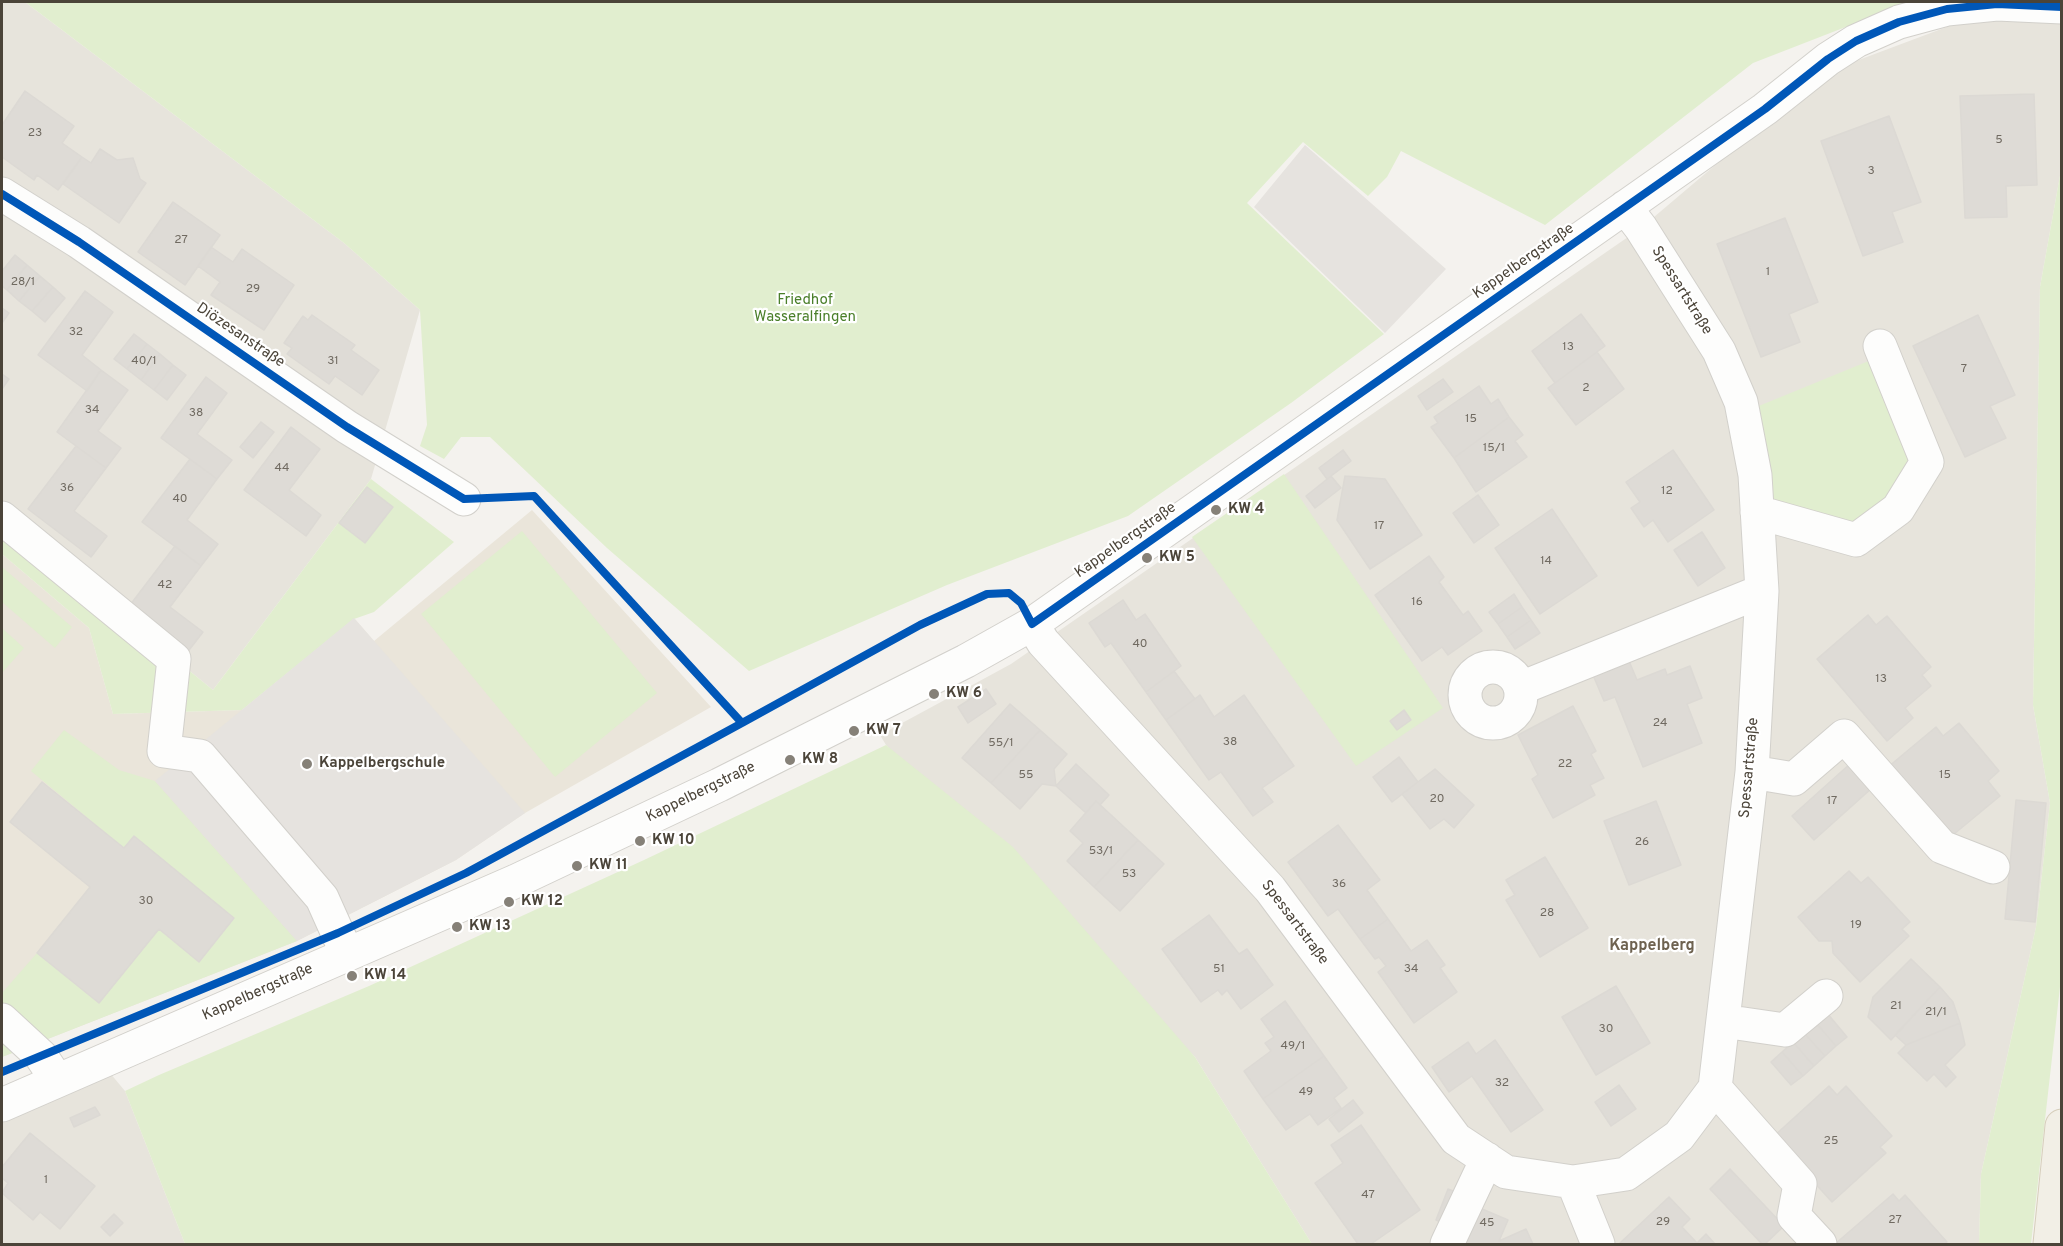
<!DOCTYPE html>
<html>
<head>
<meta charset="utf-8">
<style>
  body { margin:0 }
  #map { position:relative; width:2063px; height:1246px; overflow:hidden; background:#f4f2ee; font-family:Overpass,sans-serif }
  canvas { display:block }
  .frame { position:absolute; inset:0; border:3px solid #4b4439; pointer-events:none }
</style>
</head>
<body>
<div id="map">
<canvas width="2063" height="1246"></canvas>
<div class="frame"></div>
</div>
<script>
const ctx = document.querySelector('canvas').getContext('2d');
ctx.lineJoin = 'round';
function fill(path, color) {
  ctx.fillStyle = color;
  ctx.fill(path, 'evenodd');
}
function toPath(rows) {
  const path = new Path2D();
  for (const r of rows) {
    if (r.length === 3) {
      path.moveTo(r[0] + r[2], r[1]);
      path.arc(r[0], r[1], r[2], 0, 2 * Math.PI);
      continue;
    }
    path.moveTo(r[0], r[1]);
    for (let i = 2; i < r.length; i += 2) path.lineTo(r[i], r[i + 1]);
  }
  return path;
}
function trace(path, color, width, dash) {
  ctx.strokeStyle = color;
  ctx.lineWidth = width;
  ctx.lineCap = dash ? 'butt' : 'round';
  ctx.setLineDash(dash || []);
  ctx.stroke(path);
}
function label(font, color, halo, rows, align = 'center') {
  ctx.font = font + ' Overpass,sans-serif';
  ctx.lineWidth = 4.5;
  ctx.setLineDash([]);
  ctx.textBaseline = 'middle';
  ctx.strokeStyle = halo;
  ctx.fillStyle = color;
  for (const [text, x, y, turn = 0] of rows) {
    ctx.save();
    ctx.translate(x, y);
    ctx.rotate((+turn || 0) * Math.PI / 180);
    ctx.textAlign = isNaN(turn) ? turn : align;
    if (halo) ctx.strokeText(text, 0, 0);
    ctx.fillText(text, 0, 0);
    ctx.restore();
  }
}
fill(toPath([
  [2,2,25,2,344,243,420,310,371,479,213,690,2,518],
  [1992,10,2061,20,2061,170,2040,287,2033,705,2050,803,2036,927,1981,1174,1979,1244,1312,1244,1195,1057,886,745,880,735,1011,664,1641,228,1824,73],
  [110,1073,125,1091,185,1244,2,1244,2,1116]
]), '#e7e4dc');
fill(toPath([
  [532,510,711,707,525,813,456,860,297,941,2,1057,2,554,89,628,113,714,242,710,354,618,374,641]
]), '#eae5da');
fill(toPath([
  [25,2,1910,2,1753,63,1545,225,1401,151,1387,177,1368,196,1303,142,1247,203,1384,334,1291,403,1128,516,947,585,749,671,607,548,490,437,461,437,444,459,420,446,427,425,420,310,344,243],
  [2061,170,2061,978,2031,1244,1979,1244,1981,1174,2036,927,2050,803,2033,705,2040,287],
  [1876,358,1918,463,1857,531,1766,506,1749,410],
  [1284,474,1443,708,1356,766,1192,537],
  [371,479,454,542,374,612,354,619,242,710,113,714,89,628,2,554,2,518,213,690],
  [522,531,657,693,555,777,421,614],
  [2,567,72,627,55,648,2,602],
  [2,628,24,648,2,673],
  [64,730,119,770,155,781,297,941,2,1057,2,993,37,953,99,1003,159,929,199,961,234,918,134,836,124,848,31,771],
  [886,745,1013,847,1195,1057,1312,1244,185,1244,125,1091,159,1075,369,986,644,860]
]), '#e1eecf');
fill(toPath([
  [1305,145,1446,269,1385,333,1254,207],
  [354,618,525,813,456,860,297,941,155,781]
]), '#e6e3df');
const building = toPath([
  [25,91,74,126,62,143,82,157,58,190,37,175,34,180,2,157,2,125,25,91],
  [2034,94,2037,185,2006,186,2007,217,1965,218,1960,96,2034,94],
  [1889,116,1921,202,1892,212,1903,242,1863,256,1821,141,1889,116],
  [100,149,117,160,133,158,140,179,146,183,119,223,63,184,82,157,91,163,100,149],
  [173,202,220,235,185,285,138,252,173,202],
  [1785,218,1818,302,1789,314,1800,342,1761,357,1717,244,1785,218],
  [211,247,233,262,242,249,294,285,264,330,211,295,220,282,198,266,211,247],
  [15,255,27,265,7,290,2,286,2,271,15,255],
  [27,265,40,276,19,301,7,290,27,265],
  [40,276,53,287,32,311,19,301,40,276],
  [53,287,65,298,45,322,32,311,53,287],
  [85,291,113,312,82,355,101,370,87,391,38,355,85,291],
  [2,308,9,313,2,323,2,308],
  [1581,314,1605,346,1555,383,1532,351,1581,314],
  [312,315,355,345,351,350,379,370,362,395,335,376,329,384,287,354,292,348,284,343,303,316,308,320,312,315],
  [1978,315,2015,395,1990,406,2006,438,1965,457,1913,346,1978,315],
  [134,334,147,344,127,369,114,359,134,334],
  [147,344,160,354,141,380,127,369,147,344],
  [1597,352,1624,389,1576,425,1548,388,1597,352],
  [160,354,173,365,154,390,141,380,160,354],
  [173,365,186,375,167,400,154,390,173,365],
  [101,370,128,390,98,431,121,448,106,468,57,432,101,370],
  [2,374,9,379,2,389,2,374],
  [206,377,227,393,197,434,232,460,217,479,161,438,206,377],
  [1443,379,1453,392,1427,410,1418,396,1443,379],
  [1479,386,1491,404,1498,399,1509,417,1454,458,1431,427,1438,423,1434,417,1479,386],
  [1509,417,1523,435,1515,441,1527,457,1476,492,1454,458,1509,417],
  [261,422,274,432,253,458,240,447,261,422],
  [291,427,320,449,289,490,321,515,306,536,244,490,291,427],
  [76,446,106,468,74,511,107,536,91,557,28,509,76,446],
  [1343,450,1351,461,1327,479,1319,468,1343,450],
  [1673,450,1714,510,1668,542,1653,520,1644,527,1631,508,1640,502,1626,482,1673,450],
  [190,459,217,479,187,520,218,544,201,566,142,522,190,459],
  [1331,476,1341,488,1315,508,1306,496,1331,476],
  [1345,476,1385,479,1422,535,1370,569,1337,520,1345,476],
  [367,487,393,507,365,543,339,523,367,487],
  [1478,495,1499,525,1474,543,1453,513,1478,495],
  [1552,509,1597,576,1540,614,1495,548,1552,509],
  [1702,532,1725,568,1698,586,1674,550,1702,532],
  [175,546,201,566,170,607,203,632,186,654,127,609,175,546],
  [1429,556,1444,577,1439,582,1463,615,1468,611,1482,631,1448,655,1442,647,1422,661,1375,595,1429,556],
  [1514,594,1522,607,1498,624,1489,612,1514,594],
  [1123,600,1136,620,1145,614,1181,666,1146,692,1111,643,1105,647,1089,623,1123,600],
  [1522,607,1531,620,1507,637,1498,624,1522,607],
  [1868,615,1876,625,1887,616,1931,667,1922,675,1931,686,1905,708,1913,718,1887,741,1817,659,1868,615],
  [1531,620,1540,633,1515,649,1507,637,1531,620],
  [1629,661,1637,680,1665,669,1667,675,1690,666,1702,698,1687,704,1702,743,1643,767,1615,697,1604,701,1593,675,1629,661],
  [1174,671,1195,699,1166,720,1146,692,1174,671],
  [986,689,996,704,968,723,958,707,986,689],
  [1200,695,1214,717,1244,695,1294,766,1262,788,1273,802,1253,816,1221,772,1209,780,1166,720,1200,695],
  [1010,704,1040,730,991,783,962,758,1010,704],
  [1573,706,1596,751,1591,754,1604,778,1590,785,1595,795,1553,818,1532,779,1538,775,1518,735,1573,706],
  [1404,710,1411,720,1397,730,1390,721,1404,710],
  [1959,723,1999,771,1988,781,2000,796,1948,839,1888,767,1936,727,1943,736,1959,723],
  [1040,730,1067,754,1054,769,1056,786,1042,784,1020,809,991,783,1040,730],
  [1399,757,1418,782,1392,802,1373,777,1399,757],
  [1851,763,1872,788,1814,840,1792,816,1851,763],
  [1076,764,1109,795,1100,805,1096,801,1086,813,1056,786,1076,764],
  [1435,769,1474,805,1454,828,1444,819,1430,829,1402,794,1435,769],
  [42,782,124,848,134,836,234,918,199,962,159,929,99,1003,37,953,90,887,10,822,42,782],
  [2016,800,2046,803,2035,922,2005,919,2016,800],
  [1096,801,1138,840,1094,887,1067,861,1083,843,1070,831,1096,801],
  [1656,801,1681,865,1629,885,1604,821,1656,801],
  [1338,825,1380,880,1367,890,1388,919,1360,939,1338,909,1328,916,1288,862,1338,825],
  [1138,840,1164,864,1120,911,1094,887,1138,840],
  [1545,857,1588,928,1540,957,1506,900,1515,895,1506,880,1545,857],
  [1849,871,1861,883,1868,877,1910,922,1902,929,1909,936,1860,982,1833,953,1832,941,1819,941,1798,917,1849,871],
  [1209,915,1239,954,1247,949,1273,985,1241,1009,1227,990,1222,995,1218,990,1201,1002,1162,949,1209,915],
  [1388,919,1411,951,1427,940,1445,965,1440,968,1457,992,1414,1023,1378,972,1386,966,1379,957,1375,959,1360,939,1388,919],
  [1911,959,1940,987,1891,1040,1868,1017,1873,997,1911,959],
  [1616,986,1650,1043,1596,1075,1562,1017,1616,986],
  [1940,987,1953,1002,1960,1023,1906,1045,1895,1035,1940,987],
  [1285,1001,1324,1056,1263,1099,1244,1071,1271,1051,1265,1043,1274,1037,1261,1019,1285,1001],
  [1827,1013,1847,1037,1836,1046,1816,1023,1827,1013],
  [1816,1023,1836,1046,1825,1056,1804,1033,1816,1023],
  [1960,1023,1965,1045,1945,1065,1956,1077,1946,1087,1934,1074,1927,1081,1898,1053,1906,1045,1960,1023],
  [1804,1033,1825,1056,1814,1066,1793,1042,1804,1033],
  [1495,1040,1543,1110,1511,1132,1472,1076,1449,1092,1432,1067,1468,1042,1476,1054,1495,1040],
  [1793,1042,1814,1066,1803,1076,1782,1052,1793,1042],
  [1782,1052,1803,1076,1791,1085,1771,1062,1782,1052],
  [1324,1056,1347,1088,1334,1098,1341,1108,1318,1125,1310,1114,1286,1130,1263,1099,1324,1056],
  [1619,1085,1636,1109,1611,1126,1595,1102,1619,1085],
  [1829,1086,1837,1095,1846,1086,1892,1136,1880,1147,1886,1153,1832,1202,1773,1137,1829,1086],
  [1353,1100,1363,1113,1339,1132,1329,1119,1353,1100],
  [95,1107,100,1115,74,1127,70,1118,95,1107],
  [1361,1125,1420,1210,1371,1244,1358,1244,1315,1183,1343,1163,1331,1145,1361,1125],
  [30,1133,95,1186,60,1229,40,1212,33,1220,2,1193,8,1183,2,1178,2,1167,30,1133],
  [1730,1169,1784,1226,1765,1244,1762,1244,1710,1189,1730,1169],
  [1448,1189,1464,1195,1451,1226,1436,1220,1448,1189],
  [1893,1194,1899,1201,1905,1195,1947,1242,1944,1244,1835,1244,1893,1194],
  [1669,1197,1690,1219,1682,1227,1697,1243,1706,1234,1715,1244,1621,1244,1620,1243,1669,1197],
  [1475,1206,1508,1220,1499,1241,1526,1229,1533,1244,1459,1244,1475,1206],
  [114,1214,123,1223,110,1236,101,1227,114,1214]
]);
fill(building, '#dedbd6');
trace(building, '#dcd9d4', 1.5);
const minor = toPath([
  [2,194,79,242,347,427,464,499],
  [1757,512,1856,540,1898,509,1927,462,1880,346],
  [2,518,174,659,164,751,200,756,322,898,347,954],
  [1032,624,1043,642,1270,889,1456,1139,1506,1172,1573,1182,1626,1174,1679,1136,1715,1088,1752,772,1762,591,1755,475,1741,402,1719,351,1641,228,1625,207],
  [1493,695,28],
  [1521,688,1762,591],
  [1752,772,1794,779,1844,736,1942,847,1993,867],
  [2,1020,41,1056,57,1080],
  [1723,1021,1785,1030,1826,996],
  [1715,1088,1800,1184,1794,1216,1820,1244],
  [2,1105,516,881,719,785,966,661,1032,624,1765,109,1828,59,1856,41,1899,22,1947,9,1997,4,2062,7],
  [1573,1182,1598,1244],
  [1447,1244,1487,1159]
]);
const major = toPath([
  [2050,1244,2062,1126]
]);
trace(minor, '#d2d0cb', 35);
trace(major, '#d6cebb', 35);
trace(minor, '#fdfdfc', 33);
trace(major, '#f2efe6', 33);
trace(toPath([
  [2,194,79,242,347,427,464,499,534,496,742,723,920,625,987,594,1009,593,1021,603,1032,624,1765,109,1828,59,1856,41,1899,22,1947,9,1997,4,2062,7],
  [2,1072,338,933,466,873,742,723]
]), '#0057b8', 8);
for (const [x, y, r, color] of [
  [1216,510,6,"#868178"],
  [1147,558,6,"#868178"],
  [934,694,6,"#868178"],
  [854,731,6,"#868178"],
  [790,760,6,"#868178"],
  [307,764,6,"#868178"],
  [640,841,6,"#868178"],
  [577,866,6,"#868178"],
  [509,902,6,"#868178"],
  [457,927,6,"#868178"],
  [352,976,6,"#868178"]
]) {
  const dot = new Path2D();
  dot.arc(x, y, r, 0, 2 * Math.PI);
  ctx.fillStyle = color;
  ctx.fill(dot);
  trace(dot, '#fff', 2);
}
label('12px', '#706a61', null, [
  ["23",35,134],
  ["5",1999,141],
  ["3",1871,172],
  ["27",181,241],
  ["1",1768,273],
  ["28/1",23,283],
  ["29",253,290],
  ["32",76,333],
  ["13",1568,348],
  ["40/1",144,362],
  ["31",333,362],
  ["7",1964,370],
  ["2",1586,389],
  ["34",92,411],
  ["38",196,414],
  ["15",1471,420],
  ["15/1",1494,449],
  ["44",282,469],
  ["36",67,489],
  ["12",1667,492],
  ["40",180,500],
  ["17",1379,527],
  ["14",1546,562],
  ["42",165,586],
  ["16",1417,603],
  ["40",1140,645],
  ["13",1881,680],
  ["24",1660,724],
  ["38",1230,743],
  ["55/1",1001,744],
  ["22",1565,765],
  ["55",1026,776],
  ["15",1945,776],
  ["20",1437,800],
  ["17",1832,802],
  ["26",1642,843],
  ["53/1",1101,852],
  ["53",1129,875],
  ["36",1339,885],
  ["30",146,902],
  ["28",1547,914],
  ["19",1856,926],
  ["51",1219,970],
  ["34",1411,970],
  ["21",1896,1007],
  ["21/1",1936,1013],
  ["30",1606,1030],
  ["49/1",1293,1047],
  ["32",1502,1084],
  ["49",1306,1093],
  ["25",1831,1142],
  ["1",46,1181],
  ["47",1368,1196],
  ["27",1895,1221],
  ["29",1663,1223],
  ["45",1487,1224]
]);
label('15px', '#4b4439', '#fff', [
  ["Kappelbergstraße",1524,262,-35],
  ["Spessartstraße",1681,291,58],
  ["Diözesanstraße",240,336,34],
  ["Kappelbergstraße",1126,541,-35],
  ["Spessartstraße",1750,768,-85],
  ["Kappelbergstraße",701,793,-26],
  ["Spessartstraße",1294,923,53],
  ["Kappelbergstraße",258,993,-24]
]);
label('15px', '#4a7f2a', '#fff', [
  ["Friedhof",805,301],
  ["Wasseralfingen",805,318]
]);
label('bold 15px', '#4b4439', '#fff', [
  ["KW 4",1228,510],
  ["KW 5",1159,558],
  ["KW 6",946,694],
  ["KW 7",866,731],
  ["KW 8",802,760],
  ["Kappelbergschule",319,764],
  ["KW 10",652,841],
  ["KW 11",589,866],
  ["KW 12",521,902],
  ["KW 13",469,927],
  ["KW 14",364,976]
], 'left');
label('bold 16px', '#6e6250', '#fff', [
  ["Kappelberg",1652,947]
]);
</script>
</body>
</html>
